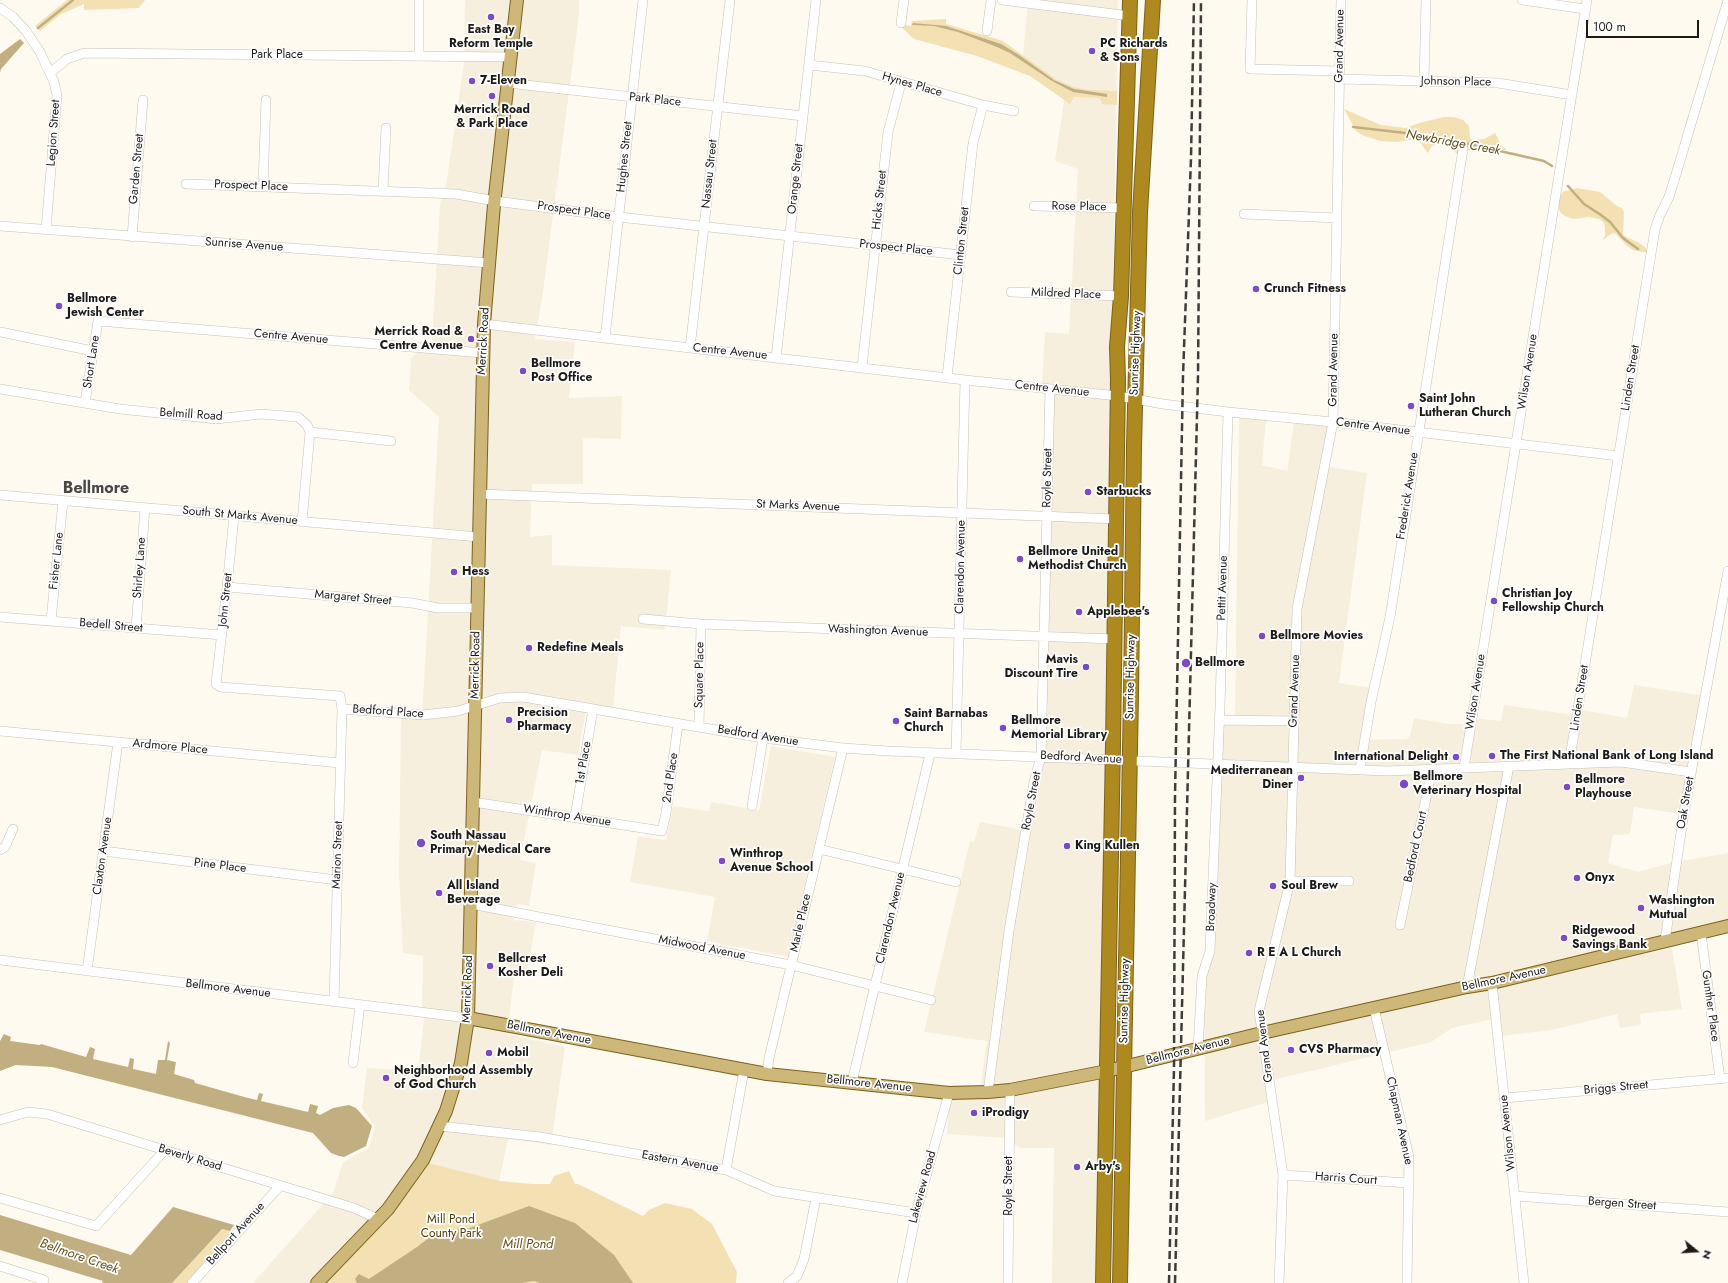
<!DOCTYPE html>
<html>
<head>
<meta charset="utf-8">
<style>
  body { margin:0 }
  #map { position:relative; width:1728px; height:1283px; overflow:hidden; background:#fefaf0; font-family:Jost,sans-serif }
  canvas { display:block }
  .north { position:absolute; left:1676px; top:1231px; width:40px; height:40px; -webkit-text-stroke:3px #fff; paint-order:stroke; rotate:108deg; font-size:11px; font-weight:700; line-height:16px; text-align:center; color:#1d1b18 }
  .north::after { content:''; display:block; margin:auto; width:14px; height:18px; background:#1d1b18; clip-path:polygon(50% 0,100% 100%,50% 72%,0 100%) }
  .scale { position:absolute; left:1586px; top:20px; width:113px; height:18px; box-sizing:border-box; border:2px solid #1d1b18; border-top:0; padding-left:5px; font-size:12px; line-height:14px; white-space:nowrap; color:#1d1b18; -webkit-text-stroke:3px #fff; paint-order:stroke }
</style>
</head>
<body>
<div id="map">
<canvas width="1728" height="1283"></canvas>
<div class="north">N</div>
<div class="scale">100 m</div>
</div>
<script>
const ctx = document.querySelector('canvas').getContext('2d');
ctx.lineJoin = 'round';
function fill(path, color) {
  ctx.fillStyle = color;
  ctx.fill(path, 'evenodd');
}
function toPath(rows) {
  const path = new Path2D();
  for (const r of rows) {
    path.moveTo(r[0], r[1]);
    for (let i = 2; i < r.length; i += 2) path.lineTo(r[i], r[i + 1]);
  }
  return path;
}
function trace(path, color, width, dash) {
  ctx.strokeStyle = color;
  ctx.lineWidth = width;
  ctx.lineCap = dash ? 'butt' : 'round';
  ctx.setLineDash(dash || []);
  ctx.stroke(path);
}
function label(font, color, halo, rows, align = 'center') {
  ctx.font = font + ' Jost,sans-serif';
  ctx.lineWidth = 3.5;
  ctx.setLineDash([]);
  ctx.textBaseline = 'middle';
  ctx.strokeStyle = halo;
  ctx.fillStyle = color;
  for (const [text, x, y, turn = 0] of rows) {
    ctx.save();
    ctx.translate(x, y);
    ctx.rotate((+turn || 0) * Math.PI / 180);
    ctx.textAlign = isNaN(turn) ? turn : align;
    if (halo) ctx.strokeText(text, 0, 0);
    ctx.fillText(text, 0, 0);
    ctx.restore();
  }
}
fill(toPath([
  [465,0,579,0,579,15,543,292,535,339,575,342,569,398,622,396,621,439,583,438,583,484,532,484,530,537,552,535,552,565,671,570,665,630,621,626,613,707,586,710,578,755,542,750,520,860,536,863,529,906,517,904,514,920,536,922,527,973,515,970,507,1034,565,1047,551,1145,508,1139,499,1181,408,1193,385,1219,323,1283,253,1283,333,1193,343,1162,369,1148,375,1127,362,1108,367,1068,418,1071,425,1012,422,1012,423,956,403,953,399,873,401,716,422,716,439,417,409,390,411,358,432,341,440,204,446,186,464,63],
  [1028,0,1118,0,1096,1283,1052,1283,1054,1148,1020,1148,1004,1138,947,1134,951,1085,981,1085,987,1041,924,1032,970,841,974,842,980,822,1024,830,1040,756,1051,387,1042,386,1045,332,1069,334,1078,169,1055,161,1065,95,1022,68],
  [1239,416,1266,419,1262,465,1287,471,1294,422,1329,426,1323,466,1367,473,1339,683,1372,688,1362,740,1406,739,1410,736,1414,718,1450,724,1469,724,1470,718,1501,721,1504,705,1574,715,1576,709,1627,718,1634,685,1704,696,1682,814,1634,807,1630,834,1613,835,1608,863,1638,872,1674,862,1728,853,1728,924,1670,937,1682,1009,1640,1014,1641,1025,1620,1028,1617,1014,1552,1030,1500,1036,1498,1018,1452,1028,1431,1042,1265,1082,1268,1102,1205,1121,1204,976,1222,717,1235,716],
  [771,746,835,757,788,957,707,941,715,897,630,882,638,836,666,840,673,806,709,811,711,802,759,810]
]), '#f6efde');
fill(toPath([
  [67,0,145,0,139,8,84,10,84,4,61,14,40,31,35,26],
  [946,19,946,24,1003,41,1057,80,1073,87,1090,90,1117,91,1117,105,1102,104,1100,98,1074,97,1070,104,1030,76,977,56,914,39,898,24,911,26,912,21],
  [1344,109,1381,125,1406,128,1419,123,1444,117,1454,117,1463,120,1469,126,1470,138,1473,140,1484,139,1495,133,1501,145,1507,150,1471,150,1466,151,1460,157,1450,147,1442,143,1432,146,1428,153,1421,144,1416,139,1397,142,1380,141,1362,135,1356,131],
  [1577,188,1600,192,1617,206,1622,208,1624,212,1623,235,1639,243,1646,248,1649,253,1633,250,1627,246,1615,233,1611,234,1602,241,1605,236,1605,226,1603,222,1599,219,1589,217,1574,219,1565,216,1560,212,1558,204,1560,196,1563,192],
  [428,1163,500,1181,532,1184,550,1184,554,1176,569,1171,575,1184,578,1184,643,1216,649,1210,665,1203,692,1209,712,1224,737,1272,736,1283,323,1283,385,1219,408,1193],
  [222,1229,236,1233,191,1283,172,1283]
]), '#f3e1b3');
fill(toPath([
  [913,23,946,26,1001,44,1019,55,1054,80,1074,89,1107,94,1107,97,1073,92,1052,81,1010,53,997,47,958,32,934,26,912,25],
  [20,39,24,43,1,69,0,73,0,54],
  [4,1034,11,1037,10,1041,40,1045,41,1044,86,1057,90,1047,95,1049,93,1059,128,1067,130,1058,134,1059,133,1069,156,1074,158,1060,165,1060,168,1041,170,1043,167,1060,176,1062,174,1074,194,1080,195,1083,248,1098,257,1100,259,1093,263,1094,261,1101,308,1112,310,1104,318,1106,316,1113,320,1115,333,1108,349,1105,356,1108,372,1126,366,1146,344,1157,339,1156,331,1153,313,1133,52,1067,16,1065,0,1071,0,1041],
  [529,1206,575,1223,614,1255,633,1283,540,1283,534,1281,522,1283,357,1283,355,1279,359,1274,369,1279,417,1247,439,1230,467,1229],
  [173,1207,234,1225,230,1231,222,1229,172,1283,102,1283,103,1281,0,1250,0,1215,131,1255]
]), '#c2af81');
trace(toPath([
  [38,28,73,0],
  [1353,127,1423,135,1460,142,1544,161,1552,166],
  [1568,186,1584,204,1601,215,1610,222,1623,238,1638,249]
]), '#c2af81', 2.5);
const minor = toPath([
  [1002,0,1130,16],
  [1252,0,1250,69,1340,71],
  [1522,0,1585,9],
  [0,8,13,17,26,31,40,52,54,82,57,95,46,230],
  [901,23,904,0],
  [987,31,991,0],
  [419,55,419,0],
  [809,65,865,71,983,105,1014,111],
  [50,73,67,59,84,53,510,57],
  [1340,79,1498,83,1572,95],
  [1424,82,1426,0],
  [508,83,803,116],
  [186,184,456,194,495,201,619,217,961,255],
  [263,186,266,100],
  [383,191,386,128],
  [1034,206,1123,208],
  [1244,214,1337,218],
  [0,226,489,263],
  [132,237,143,100],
  [1011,292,1121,296],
  [484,324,965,380,1118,396,1163,404,1228,412,1333,422,1619,456],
  [0,332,93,351],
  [605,338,643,0],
  [690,348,730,0],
  [776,358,816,0],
  [862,367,888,132,901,83],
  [947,377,973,143,983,105],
  [0,389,120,409,216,419,261,414,298,417,307,425,310,432,302,522],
  [85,403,98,321,483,353],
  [310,432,391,441],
  [480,494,1116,519],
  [0,495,479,537],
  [234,516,227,587,216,684,220,687,340,696,342,709,334,1002],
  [227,587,412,603,438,608,477,608],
  [0,617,222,635],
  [643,619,701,624,1114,639],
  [51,620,63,501],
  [136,628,145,508],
  [342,709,423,715,458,711,500,698,523,697,763,738,843,748,888,751,1387,771,1621,762,1691,772],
  [1219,720,1294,721],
  [699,727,701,624],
  [0,731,340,763],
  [956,754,965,380],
  [1569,764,1655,229,1660,215,1669,197,1677,171,1728,0],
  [1464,768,1587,0],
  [1360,769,1371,702,1390,617,1463,149],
  [473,802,662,831,666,813,678,724],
  [752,806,763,738],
  [575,817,593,709],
  [819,849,956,882],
  [0,850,5,847,13,829],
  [103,851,337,880],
  [1290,881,1349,881],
  [471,904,791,965,931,1000],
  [1400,925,1432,769],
  [1701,933,1720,1079],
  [1665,941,1684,812,1728,571],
  [0,960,468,1018],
  [87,971,118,742],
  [1492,983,1524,1283],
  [1467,987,1509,766],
  [1374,1008,1409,1157,1407,1283],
  [1198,1049,1202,976,1210,951,1220,707,1228,412],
  [353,1063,360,1005],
  [767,1074,769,1058,843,748],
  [852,1082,930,754],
  [988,1092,1009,931,1034,782,1041,756,1050,389],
  [1505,1098,1728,1078],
  [0,1120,28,1112,47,1114,354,1208,378,1219],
  [440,1126,540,1137,726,1170,774,1191,916,1213],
  [726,1170,744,1070],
  [1283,1175,1409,1183],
  [1515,1196,1728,1212],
  [0,1198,96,1226,164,1151],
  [0,1266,44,1280,41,1283],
  [192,1283,280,1186],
  [788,1283,797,1276,804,1259,816,1198],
  [902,1283,916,1213,949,1093],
  [1008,1283,1010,1090],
  [1279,1283,1283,1175,1259,1011,1290,881,1297,609,1333,422,1341,0]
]);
const major = toPath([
  [468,1018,767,1074,949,1093,988,1092,1010,1090,1107,1071,1262,1033,1467,987,1492,983,1728,926],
  [317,1283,388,1209,423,1160,446,1111,461,1063,468,1018,484,324,494,205,517,0]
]);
const highway = toPath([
  [1103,1283,1113,745,1118,380,1117,347,1121,296,1130,0],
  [1120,1283,1131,695,1134,446,1140,212,1153,0]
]);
trace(minor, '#c5c1b8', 10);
trace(major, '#7b621d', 14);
trace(highway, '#7b621d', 16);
trace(minor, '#fff', 9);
trace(major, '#ceb879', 12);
trace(highway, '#ad891f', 14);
trace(toPath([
  [1169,1283,1174,1068,1175,796,1183,376,1191,158,1194,0],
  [1175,1283,1198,376,1201,0]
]), '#3f3d39', 2.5, [8, 4]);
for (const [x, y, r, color] of [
  [491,17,4,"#7b4bc3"],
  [1092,51,4,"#7b4bc3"],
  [472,81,4,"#7b4bc3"],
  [492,96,4,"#7b4bc3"],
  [1256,289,4,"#7b4bc3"],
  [59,306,4,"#7b4bc3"],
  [471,339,4,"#7b4bc3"],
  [523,371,4,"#7b4bc3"],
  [1411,406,4,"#7b4bc3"],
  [1088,492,4,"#7b4bc3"],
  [1020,559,4,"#7b4bc3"],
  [454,572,4,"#7b4bc3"],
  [1494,601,4,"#7b4bc3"],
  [1079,612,4,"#7b4bc3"],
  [1262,636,4,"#7b4bc3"],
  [529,648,4,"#7b4bc3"],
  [1186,663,5,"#7b4bc3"],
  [1086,667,4,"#7b4bc3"],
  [509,720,4,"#7b4bc3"],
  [896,721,4,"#7b4bc3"],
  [1003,728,4,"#7b4bc3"],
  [1492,756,4,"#7b4bc3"],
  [1456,757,4,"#7b4bc3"],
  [1301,778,4,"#7b4bc3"],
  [1404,784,5,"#7b4bc3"],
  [1567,787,4,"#7b4bc3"],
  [421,843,5,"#7b4bc3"],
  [1067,846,4,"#7b4bc3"],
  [722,861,4,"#7b4bc3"],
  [1577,878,4,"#7b4bc3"],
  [1273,886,4,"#7b4bc3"],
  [439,893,4,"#7b4bc3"],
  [1641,908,4,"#7b4bc3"],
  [1564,938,4,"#7b4bc3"],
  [1249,953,4,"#7b4bc3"],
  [490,966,4,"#7b4bc3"],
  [1291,1050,4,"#7b4bc3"],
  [489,1053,4,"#7b4bc3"],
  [386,1078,4,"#7b4bc3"],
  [974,1113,4,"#7b4bc3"],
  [1077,1167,4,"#7b4bc3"]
]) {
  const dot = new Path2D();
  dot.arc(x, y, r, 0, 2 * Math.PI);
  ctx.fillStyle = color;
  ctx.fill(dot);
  trace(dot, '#fff', 1.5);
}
label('bold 12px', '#1d1b18', '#fff', [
  ["East Bay",491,30,"center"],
  ["Reform Temple",491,44,"center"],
  ["PC Richards",1100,44],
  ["& Sons",1100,58],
  ["7-Eleven",480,81],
  ["Merrick Road",492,110,"center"],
  ["& Park Place",492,124,"center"],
  ["Crunch Fitness",1264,289],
  ["Bellmore",67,299],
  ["Jewish Center",67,313],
  ["Merrick Road &",463,332,"right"],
  ["Centre Avenue",463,346,"right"],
  ["Bellmore",531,364],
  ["Post Office",531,378],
  ["Saint John",1419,399],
  ["Lutheran Church",1419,413],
  ["Starbucks",1096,492],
  ["Bellmore United",1028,552],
  ["Methodist Church",1028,566],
  ["Hess",462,572],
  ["Christian Joy",1502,594],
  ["Fellowship Church",1502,608],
  ["Applebee's",1087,612],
  ["Bellmore Movies",1270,636],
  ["Redefine Meals",537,648],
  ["Mavis",1078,660,"right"],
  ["Discount Tire",1078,674,"right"],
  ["Bellmore",1195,663],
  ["Precision",517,713],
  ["Pharmacy",517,727],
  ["Saint Barnabas",904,714],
  ["Church",904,728],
  ["Bellmore",1011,721],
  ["Memorial Library",1011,735],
  ["The First National Bank of Long Island",1500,756],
  ["International Delight",1448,757,"right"],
  ["Mediterranean",1293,771,"right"],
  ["Diner",1293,785,"right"],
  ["Bellmore",1413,777],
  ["Veterinary Hospital",1413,791],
  ["Bellmore",1575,780],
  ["Playhouse",1575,794],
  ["South Nassau",430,836],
  ["Primary Medical Care",430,850],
  ["King Kullen",1075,846],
  ["Winthrop",730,854],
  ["Avenue School",730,868],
  ["Onyx",1585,878],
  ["All Island",447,886],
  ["Beverage",447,900],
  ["Soul Brew",1281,886],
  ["Washington",1649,901],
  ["Mutual",1649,915],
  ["Ridgewood",1572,931],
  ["Savings Bank",1572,945],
  ["R E A L Church",1257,953],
  ["Bellcrest",498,959],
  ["Kosher Deli",498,973],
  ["CVS Pharmacy",1299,1050],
  ["Mobil",497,1053],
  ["Neighborhood Assembly",394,1071],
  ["of God Church",394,1085],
  ["iProdigy",982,1113],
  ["Arby's",1085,1167]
], 'left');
label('12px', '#1d1b18', '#fff', [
  ["Grand Avenue",1340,46,-89],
  ["Park Place",277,55],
  ["Johnson Place",1456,82,1],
  ["Hynes Place",912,85,16],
  ["Park Place",655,100,6],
  ["Legion Street",54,133,-86],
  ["Hughes Street",625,157,-84],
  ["Garden Street",137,169,-85],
  ["Nassau Street",710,174,-84],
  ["Orange Street",796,179,-84],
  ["Prospect Place",251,186,2],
  ["Hicks Street",880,200,-84],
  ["Rose Place",1079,207,1],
  ["Prospect Place",574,211,8],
  ["Clinton Street",962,241,-84],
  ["Sunrise Avenue",244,245,4],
  ["Prospect Place",896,248,6],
  ["Mildred Place",1066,294,2],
  ["Centre Avenue",291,337,5],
  ["Merrick Road",484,341,-87],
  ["Centre Avenue",730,352,6],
  ["Sunrise Highway",1136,353,-88],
  ["Short Lane",92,362,-81],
  ["Grand Avenue",1334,370,-89],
  ["Wilson Avenue",1528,372,-81],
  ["Linden Street",1631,378,-81],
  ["Centre Avenue",1052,389,6],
  ["Belmill Road",191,415,4],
  ["Centre Avenue",1373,427,7],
  ["Royle Street",1048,478,-89],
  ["Frederick Avenue",1408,496,-81],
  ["St Marks Avenue",798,506,2],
  ["South St Marks Avenue",240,516,5],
  ["Fisher Lane",57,561,-84],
  ["Clarendon Avenue",961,567,-89],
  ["Shirley Lane",140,568,-86],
  ["Pettit Avenue",1223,588,-88],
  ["Margaret Street",353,598,5],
  ["John Street",226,600,-84],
  ["Bedell Street",111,626,5],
  ["Washington Avenue",878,631,2],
  ["Merrick Road",476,665,-89],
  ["Square Place",700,675,-89],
  ["Sunrise Highway",1131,677,-89],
  ["Grand Avenue",1295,691,-88],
  ["Wilson Avenue",1476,692,-81],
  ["Linden Street",1580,698,-81],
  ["Bedford Place",388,712,4],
  ["Bedford Avenue",758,736,9],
  ["Ardmore Place",170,747,5],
  ["Bedford Avenue",1081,758,3],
  ["1st Place",584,763,-80],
  ["2nd Place",671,778,-82],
  ["Royle Street",1032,801,-79],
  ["Oak Street",1686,803,-80],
  ["Winthrop Avenue",567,816,9],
  ["Bedford Court",1416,847,-78],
  ["Marion Street",338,855,-88],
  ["Claxton Avenue",103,856,-82],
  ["Pine Place",220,866,7],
  ["Broadway",1212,907,-88],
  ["Clarendon Avenue",891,918,-77],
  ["Marle Place",801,923,-77],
  ["Midwood Avenue",702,948,11],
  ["Bellmore Avenue",1504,979,-12],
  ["Bellmore Avenue",228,989,7],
  ["Merrick Road",468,989,-88],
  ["Sunrise Highway",1125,1001,-89],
  ["Gunther Place",1710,1006,82],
  ["Bellmore Avenue",549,1033,11],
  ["Grand Avenue",1265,1046,-97],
  ["Bellmore Avenue",1188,1051,-14],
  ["Bellmore Avenue",869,1084,6],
  ["Briggs Street",1616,1088,-5],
  ["Chapman Avenue",1399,1121,78],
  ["Wilson Avenue",1508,1133,-96],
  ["Beverly Road",190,1158,17],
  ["Eastern Avenue",680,1162,10],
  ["Harris Court",1346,1179,4],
  ["Royle Street",1009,1186,-90],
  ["Lakeview Road",923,1187,-75],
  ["Bergen Street",1622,1204,4],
  ["Bellport Avenue",236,1234,-48]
]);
label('12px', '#523e00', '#fff', [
  ["Mill Pond",451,1220],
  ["County Park",451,1234]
]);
label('italic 13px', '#655019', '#fff', [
  ["Newbridge Creek",1453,143,10],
  ["Mill Pond",528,1245],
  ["Bellmore Creek",79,1257,19]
]);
label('bold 16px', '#4b4740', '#fff', [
  ["Bellmore",96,489]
]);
</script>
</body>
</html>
